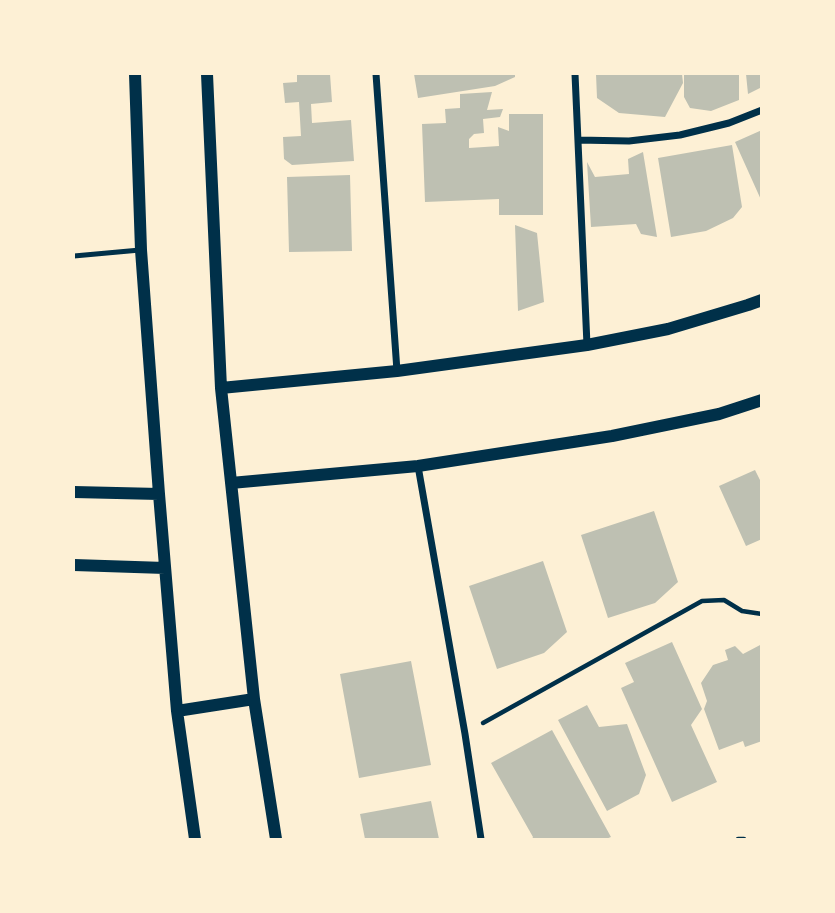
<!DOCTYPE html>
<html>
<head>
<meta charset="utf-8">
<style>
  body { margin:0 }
  #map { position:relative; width:835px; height:913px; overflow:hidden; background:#fdf0d5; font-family:Cabin,sans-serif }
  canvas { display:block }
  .frame { position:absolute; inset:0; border:75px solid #fdf0d5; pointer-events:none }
</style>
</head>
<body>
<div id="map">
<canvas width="835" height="913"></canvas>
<div class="frame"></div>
</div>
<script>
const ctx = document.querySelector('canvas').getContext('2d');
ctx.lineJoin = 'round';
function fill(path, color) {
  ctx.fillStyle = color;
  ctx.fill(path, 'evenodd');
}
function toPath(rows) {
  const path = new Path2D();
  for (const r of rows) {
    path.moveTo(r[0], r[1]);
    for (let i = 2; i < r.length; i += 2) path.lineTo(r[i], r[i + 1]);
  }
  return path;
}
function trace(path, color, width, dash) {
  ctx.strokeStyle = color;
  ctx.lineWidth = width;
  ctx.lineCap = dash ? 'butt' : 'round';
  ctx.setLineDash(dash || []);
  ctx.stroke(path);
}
fill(toPath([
  [297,74,330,74,332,102,311,104,312,123,351,120,354,161,292,165,284,159,283,137,301,136,299,102,285,103,283,83,297,82],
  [414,74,515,74,515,77,495,86,418,98],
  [596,74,682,74,683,83,665,117,619,113,597,98],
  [684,74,739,74,739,100,711,111,690,108,684,97],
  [746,74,762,74,762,87,748,94],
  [492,92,487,110,503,109,500,117,483,119,484,133,474,134,469,139,469,148,499,146,498,127,509,131,509,114,543,114,543,215,499,215,499,199,425,202,422,124,446,123,445,109,460,108,460,94],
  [762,130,762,202,735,142],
  [732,145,742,207,733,218,706,231,671,237,658,158],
  [643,152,657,237,641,234,636,224,591,227,587,162,595,177,629,174,628,159],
  [350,175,352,251,289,252,287,177],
  [515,225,537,233,544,302,518,311],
  [755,470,762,484,762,539,746,546,719,486],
  [654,511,678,582,655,603,608,618,581,535],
  [543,561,567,632,544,653,497,669,469,586],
  [672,642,702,709,691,725,717,782,672,802,621,688,634,682,625,663],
  [762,644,762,741,745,747,743,741,719,750,704,709,707,701,701,683,713,665,728,660,725,650,735,646,743,654],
  [411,661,431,765,359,778,340,674],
  [587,705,599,727,627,724,646,775,639,794,607,811,558,720],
  [552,730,611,837,606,839,532,839,533,837,491,763],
  [431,801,439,839,365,839,360,814]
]), '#bec0b2');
trace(toPath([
  [483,723,702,601,724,600,742,611,762,614],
  [738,839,744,839]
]), '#003049', 4.5);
trace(toPath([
  [74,256,140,250]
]), '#003049', 5);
trace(toPath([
  [376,74,397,371],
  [575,74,587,345],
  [578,140,629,141,680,135,729,123,762,110],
  [418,466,465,734,481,839]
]), '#003049', 7);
trace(toPath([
  [135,74,141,250,159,494,177,711,195,839],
  [207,74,221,388,254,699,276,839],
  [221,388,397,371,587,345,668,329,748,305,762,300],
  [231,483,418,466,612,436,719,414,762,400],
  [74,492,159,494],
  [74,565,165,568],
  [177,711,254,699]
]), '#003049', 12);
</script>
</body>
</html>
